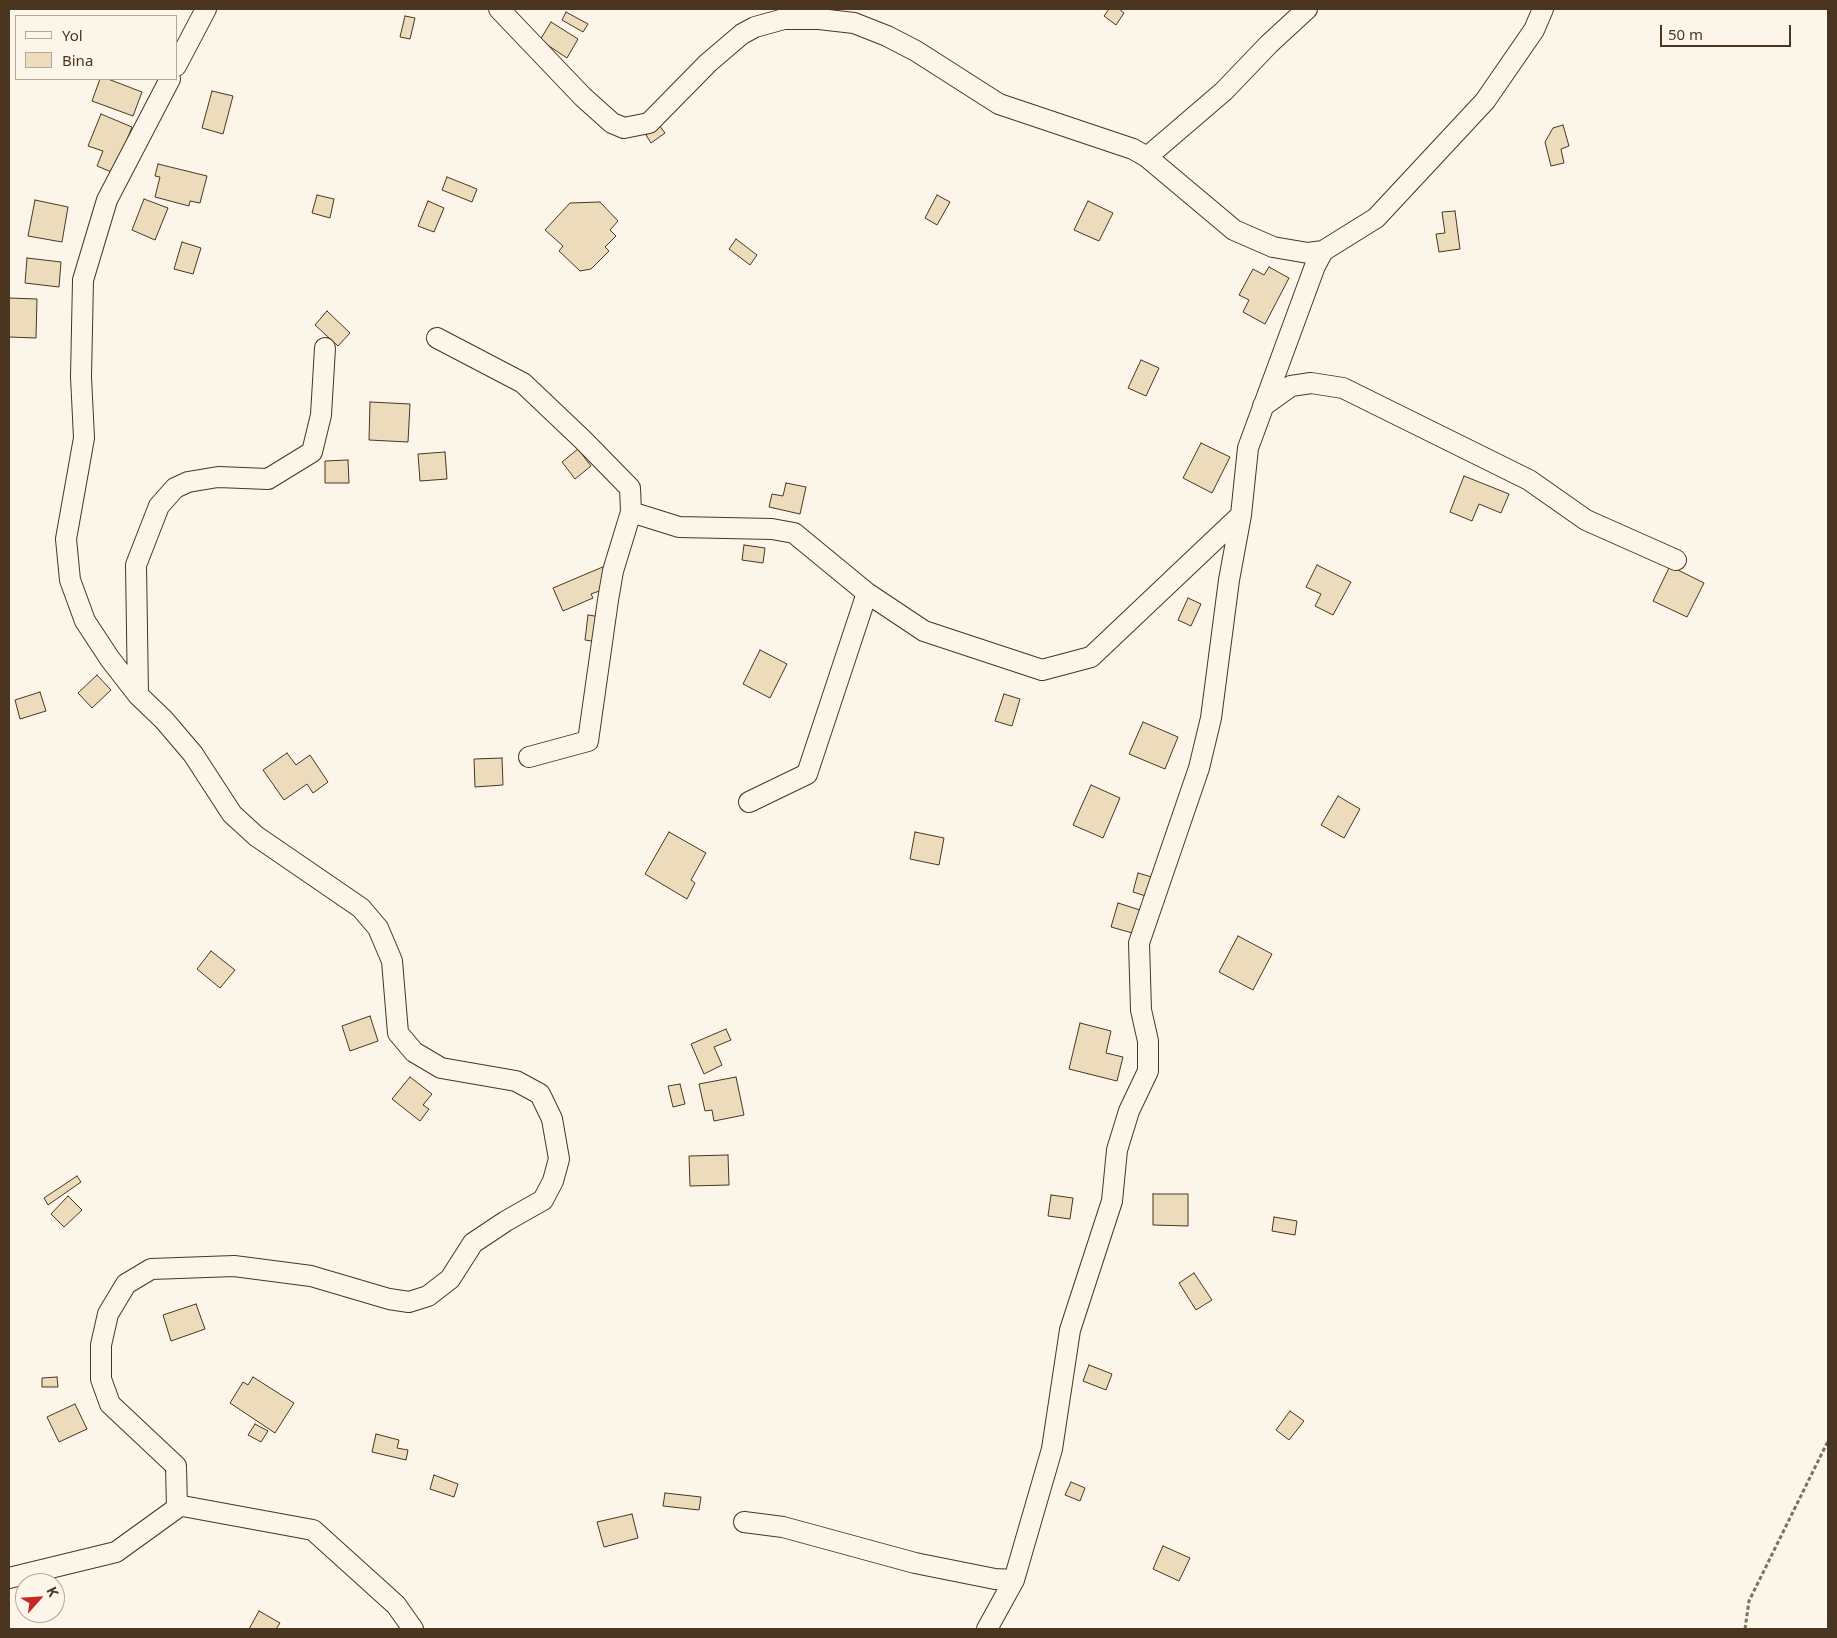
<!DOCTYPE html>
<html>
<head>
<meta charset="utf-8">
<style>
  body { margin:0 }
  #map { position:relative; width:1837px; height:1638px; overflow:hidden; background:#fbf6e9; font-family:"Noto Sans",sans-serif }
  canvas { display:block }
  .frame { position:absolute; inset:0; border:10px solid #4a3520; pointer-events:none }
  .legend { position:absolute; left:15px; top:15px; width:162px; height:65px; box-sizing:border-box; background:#fbf6e9; border:1px solid #b4a999; margin:0; padding:6px 9px; list-style:none; font-size:15px; color:#4a3520 }
  .legend li { display:flex; align-items:center; gap:10px; height:25px }
  .legend b { width:25px; border:1px solid #b4a999 }
  .north { position:absolute; left:15px; top:1573px; width:50px; height:50px; box-sizing:border-box; background:#fbf6e9; border:1px solid #b4a999; border-radius:50%; rotate:64deg; font-size:14px; font-weight:700; line-height:20px; text-align:center; color:#4a3520 }
  .north::after { content:''; display:block; margin:auto; width:18px; height:22px; background:#c62828; clip-path:polygon(50% 0,100% 100%,50% 72%,0 100%) }
  .scale { position:absolute; left:1660px; top:25px; width:131px; height:22px; box-sizing:border-box; border:2px solid #4a3520; border-top:0; padding-left:6px; font-size:15px; line-height:18px; white-space:nowrap; color:#4a3520; -webkit-text-stroke:4px #fbf6e9; paint-order:stroke }
</style>
</head>
<body>
<div id="map">
<canvas width="1837" height="1638"></canvas>
<div class="frame"></div>
<ul class="legend">
<li><b style="height:6px;background:#fbf6e9"></b>Yol</li>
<li><b style="height:14px;background:#ecdcbc"></b>Bina</li>
</ul>
<div class="north">K</div>
<div class="scale">50 m</div>
</div>
<script>
const ctx = document.querySelector('canvas').getContext('2d');
ctx.lineJoin = 'round';
function fill(path, color) {
  ctx.fillStyle = color;
  ctx.fill(path, 'evenodd');
}
function toPath(rows) {
  const path = new Path2D();
  for (const r of rows) {
    path.moveTo(r[0], r[1]);
    for (let i = 2; i < r.length; i += 2) path.lineTo(r[i], r[i + 1]);
  }
  return path;
}
function trace(path, color, width, dash) {
  ctx.strokeStyle = color;
  ctx.lineWidth = width;
  ctx.lineCap = dash ? 'butt' : 'round';
  ctx.setLineDash(dash || []);
  ctx.stroke(path);
}
const building = toPath([
  [1109,9,1119,9,1124,13,1116,25,1104,16,1109,9],
  [566,12,588,24,583,32,562,20,566,12],
  [405,16,415,18,410,39,400,37,405,16],
  [551,22,578,39,567,58,540,40,551,22],
  [100,79,108,79,142,92,133,116,92,101,100,79],
  [212,91,233,96,223,134,202,128,212,91],
  [101,114,132,127,114,173,97,166,103,151,88,146,101,114],
  [659,125,665,133,651,143,646,135,659,125],
  [1563,125,1569,146,1561,149,1564,163,1551,166,1545,142,1553,128,1563,125],
  [158,164,207,176,200,203,190,201,189,206,155,197,160,177,155,176,158,164],
  [447,177,477,189,472,202,442,190,447,177],
  [317,195,334,199,330,218,312,213,317,195],
  [937,195,950,202,937,225,925,218,937,195],
  [144,199,168,208,155,240,132,230,144,199],
  [35,200,68,207,62,242,28,236,35,200],
  [428,201,444,208,434,232,418,226,428,201],
  [1088,201,1113,213,1099,241,1074,230,1088,201],
  [600,202,618,221,610,230,616,236,605,247,609,251,591,269,580,271,559,251,563,246,545,230,570,203,600,202],
  [1455,211,1460,249,1439,252,1436,234,1445,233,1442,212,1455,211],
  [736,239,757,255,750,265,729,249,736,239],
  [182,242,201,248,193,274,174,269,182,242],
  [27,258,61,262,59,287,25,283,27,258],
  [1269,267,1289,278,1265,324,1243,312,1249,300,1239,295,1253,269,1264,275,1269,267],
  [9,298,37,299,36,338,9,337,9,298],
  [327,311,350,333,338,346,315,325,327,311],
  [1141,360,1159,368,1146,396,1128,388,1141,360],
  [370,402,410,404,408,442,369,440,370,402],
  [1201,443,1230,457,1212,493,1183,478,1201,443],
  [578,449,591,466,575,479,562,462,578,449],
  [445,452,447,479,420,481,418,454,445,452],
  [348,460,349,483,325,483,325,461,348,460],
  [1464,476,1509,494,1501,513,1479,504,1472,521,1450,512,1464,476],
  [786,483,806,487,800,514,769,507,772,494,783,496,786,483],
  [744,545,765,548,763,563,742,560,744,545],
  [1317,565,1351,582,1333,615,1315,606,1321,594,1306,587,1317,565],
  [605,566,602,590,591,594,593,598,563,611,553,588,605,566],
  [1670,566,1704,583,1687,617,1653,601,1670,566],
  [1188,598,1201,604,1191,626,1178,620,1188,598],
  [588,615,601,617,598,642,585,640,588,615],
  [760,650,787,664,770,698,743,684,760,650],
  [97,675,111,690,92,708,78,693,97,675],
  [40,692,46,711,20,719,15,700,40,692],
  [1004,694,1020,699,1012,726,995,721,1004,694],
  [1143,722,1178,737,1165,769,1129,754,1143,722],
  [287,753,296,765,310,755,328,782,313,793,307,784,284,800,263,770,287,753],
  [502,758,503,785,475,787,474,759,502,758],
  [1091,785,1120,798,1103,838,1073,825,1091,785],
  [1338,796,1360,809,1344,838,1321,825,1338,796],
  [669,832,706,853,691,880,695,883,687,899,645,874,669,832],
  [915,832,944,838,939,865,910,859,915,832],
  [1138,873,1155,878,1149,897,1133,892,1138,873],
  [1118,903,1143,911,1136,934,1111,927,1118,903],
  [1238,936,1272,954,1253,990,1219,972,1238,936],
  [211,951,235,970,220,988,197,969,211,951],
  [370,1016,378,1041,350,1051,342,1026,370,1016],
  [1080,1023,1111,1031,1106,1053,1123,1057,1117,1081,1069,1069,1080,1023],
  [726,1029,731,1040,714,1047,722,1065,704,1074,691,1044,726,1029],
  [410,1077,432,1094,423,1105,429,1109,420,1121,392,1099,410,1077],
  [736,1077,744,1115,714,1121,712,1110,705,1111,699,1084,736,1077],
  [680,1084,685,1104,673,1107,668,1086,680,1084],
  [728,1155,729,1185,690,1186,689,1156,728,1155],
  [77,1176,81,1182,48,1205,44,1198,77,1176],
  [1153,1194,1188,1194,1188,1226,1153,1225,1153,1194],
  [1051,1195,1073,1198,1070,1219,1048,1216,1051,1195],
  [68,1196,82,1210,64,1227,51,1214,68,1196],
  [1274,1217,1297,1221,1295,1235,1272,1231,1274,1217],
  [1194,1273,1212,1300,1196,1310,1179,1283,1194,1273],
  [196,1304,205,1329,171,1341,163,1315,196,1304],
  [1089,1365,1112,1374,1106,1390,1083,1381,1089,1365],
  [57,1377,58,1387,42,1387,42,1378,57,1377],
  [253,1377,294,1403,275,1433,230,1403,243,1382,248,1385,253,1377],
  [75,1404,87,1429,59,1442,47,1417,75,1404],
  [1290,1411,1304,1421,1289,1440,1276,1430,1290,1411],
  [255,1424,268,1431,261,1442,248,1435,255,1424],
  [376,1434,399,1440,397,1448,408,1450,406,1460,372,1452,376,1434],
  [434,1475,458,1484,454,1497,430,1489,434,1475],
  [1071,1482,1085,1488,1080,1501,1065,1495,1071,1482],
  [665,1493,701,1497,699,1510,663,1506,665,1493],
  [632,1514,638,1538,604,1547,597,1522,632,1514],
  [1163,1546,1190,1558,1179,1581,1153,1569,1163,1546],
  [259,1611,280,1623,276,1629,249,1629,259,1611]
]);
fill(building, '#ecdcbc');
trace(building, '#4a3520', 1);
const minor = toPath([
  [499,9,583,97,612,123,624,128,649,123,708,63,742,34,755,27,784,19,819,19,854,23,887,36,916,51,999,104,1133,149,1147,157,1234,230,1273,247,1308,253,1323,251,1376,218,1485,101,1534,30,1543,9],
  [176,66,206,9],
  [1147,157,1224,91,1269,44,1307,9],
  [437,338,523,383,583,440,630,488,631,512,613,571,608,600,588,741,529,757],
  [1263,406,1291,386,1311,383,1343,388,1529,480,1586,520,1676,560],
  [631,512,679,527,772,529,794,533,867,593,924,631,1042,670,1091,657,1241,515],
  [138,695,136,565,159,506,175,488,188,482,218,477,268,479,312,452,321,415,325,348],
  [749,802,807,774,867,593],
  [177,1505,313,1530,396,1605,413,1629],
  [744,1522,783,1527,915,1563,995,1579,1014,1580],
  [9,1578,116,1552,177,1508,176,1466,110,1404,101,1379,101,1345,108,1314,126,1284,151,1269,234,1266,311,1276,389,1299,409,1302,428,1296,450,1279,473,1243,506,1221,543,1200,553,1181,559,1159,552,1119,540,1094,516,1081,441,1068,414,1052,398,1033,392,961,378,928,361,908,256,836,232,814,193,754,164,720,138,695,110,659,85,621,70,580,66,539,84,438,81,377,83,280,107,200,170,79],
  [987,1629,1014,1580,1052,1449,1070,1330,1112,1201,1117,1150,1129,1111,1148,1071,1148,1041,1141,1010,1139,943,1199,768,1211,718,1229,580,1241,515,1248,448,1315,266,1323,251]
]);
trace(minor, '#4a3520', 22);
trace(toPath([
  [1745,1629,1749,1601,1828,1441]
]), '#7f6f5c', 3, [4, 2.5]);
trace(minor, '#fbf6e9', 20);
</script>
</body>
</html>
